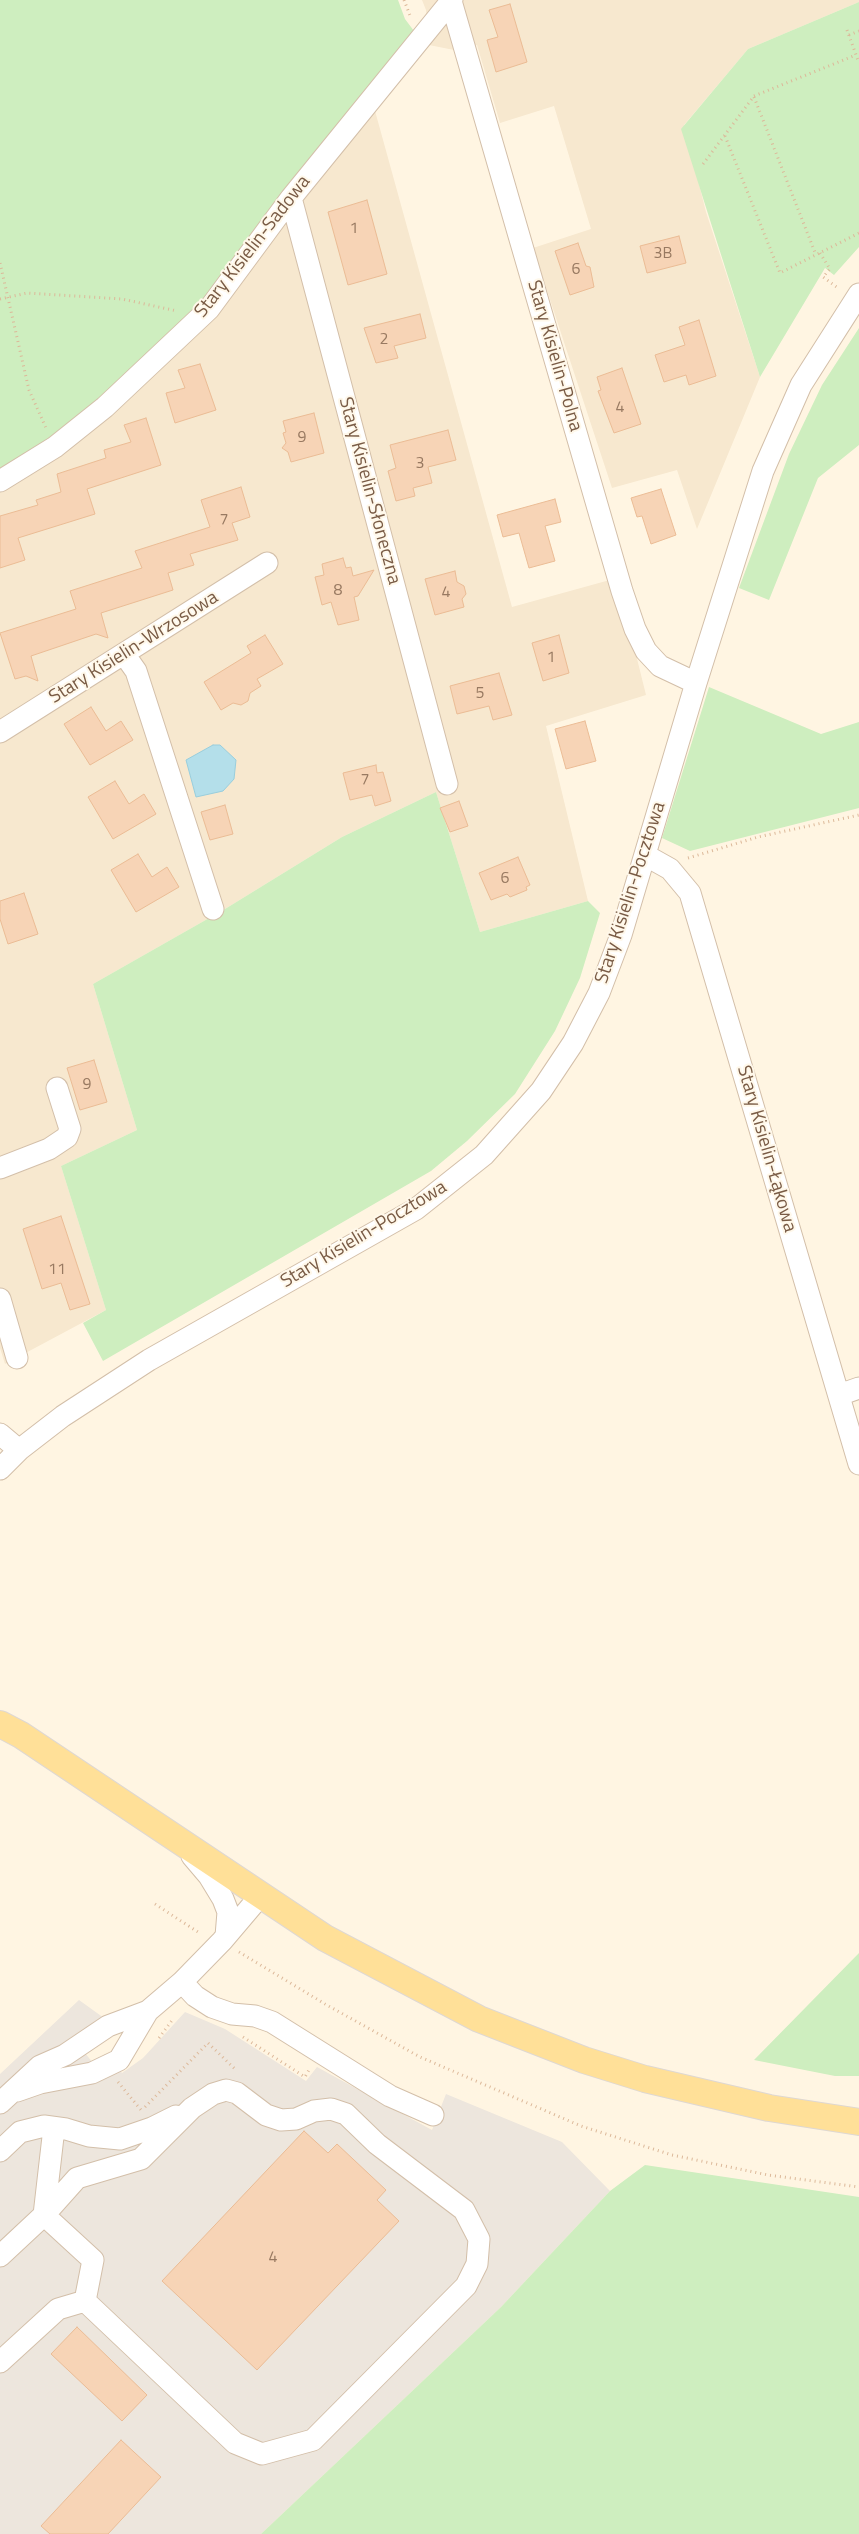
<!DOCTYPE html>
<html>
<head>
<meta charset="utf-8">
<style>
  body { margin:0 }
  canvas { display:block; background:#fff5e2 }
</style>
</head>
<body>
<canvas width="859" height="2534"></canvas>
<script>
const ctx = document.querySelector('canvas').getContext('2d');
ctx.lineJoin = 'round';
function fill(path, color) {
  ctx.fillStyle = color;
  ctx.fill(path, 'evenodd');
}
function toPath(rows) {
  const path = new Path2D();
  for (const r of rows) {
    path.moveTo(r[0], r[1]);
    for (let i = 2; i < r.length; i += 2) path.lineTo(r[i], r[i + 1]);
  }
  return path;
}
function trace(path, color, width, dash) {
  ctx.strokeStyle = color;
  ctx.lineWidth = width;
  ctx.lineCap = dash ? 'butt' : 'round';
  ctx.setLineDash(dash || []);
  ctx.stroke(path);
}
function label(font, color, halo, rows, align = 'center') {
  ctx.font = font + ' "Titillium Web",sans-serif';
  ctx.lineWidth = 4;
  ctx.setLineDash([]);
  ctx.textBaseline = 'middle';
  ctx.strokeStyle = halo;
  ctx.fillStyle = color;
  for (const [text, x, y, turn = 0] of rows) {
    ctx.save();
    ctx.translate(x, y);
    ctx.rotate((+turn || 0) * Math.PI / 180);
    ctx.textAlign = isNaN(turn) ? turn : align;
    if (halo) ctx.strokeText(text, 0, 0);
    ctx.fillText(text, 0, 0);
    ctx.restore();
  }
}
fill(toPath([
  [422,0,859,0,859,2,748,49,684,125,706,212,760,377,697,529,677,470,612,488,533,248,591,229,554,106,500,123,477,45,454,50,429,45,426,10],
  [372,100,512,607,617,578,646,695,546,726,588,901,480,932,436,792,342,837,225,909,93,984,137,1130,61,1166,106,1310,5,1364,0,1348,0,477]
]), '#f7e8cf');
fill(toPath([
  [79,2000,104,2018,85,2053,93,2063,105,2054,122,2073,143,2058,185,2012,225,2029,306,2081,317,2067,432,2130,446,2094,562,2142,610,2191,501,2307,261,2534,0,2534,0,2074]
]), '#ede6dd');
fill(toPath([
  [0,0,398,0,405,19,420,39,152,373,0,477],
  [859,2,859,247,834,275,825,268,760,377,681,129,748,49],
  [859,328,859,445,818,478,769,600,739,588,789,454,822,385],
  [709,687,821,734,859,722,859,808,690,851,662,838],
  [436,792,480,932,588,901,600,913,580,978,555,1031,515,1094,467,1141,431,1171,103,1361,83,1323,106,1310,61,1166,137,1130,93,984,225,909,342,837],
  [859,1953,859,2076,835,2076,754,2060],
  [645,2165,859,2197,859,2534,261,2534,501,2307,610,2191]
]), '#ceeebf');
const water = toPath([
  [213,745,220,745,236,760,234,779,223,791,196,797,186,760,213,745]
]);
fill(water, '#b4dfea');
trace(water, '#99cedd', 1);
const building = toPath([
  [510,4,527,62,496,72,487,40,498,37,489,10,510,4],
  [367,200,387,274,348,285,328,212,367,200],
  [679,236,686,263,647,273,640,246,679,236],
  [578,243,586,266,590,267,594,287,570,295,555,251,578,243],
  [420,314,426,338,394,346,398,358,376,363,364,328,420,314],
  [699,320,716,376,689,385,686,375,664,382,655,355,685,345,679,327,699,320],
  [200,364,216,410,175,423,166,393,185,388,178,370,200,364],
  [622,368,641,424,614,433,598,391,601,390,597,377,622,368],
  [314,413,324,453,291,462,288,452,282,448,286,443,283,433,286,432,283,421,314,413],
  [146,418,161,465,87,489,95,514,18,538,25,560,0,568,0,516,38,505,36,500,61,492,57,474,106,458,104,450,131,442,124,425,146,418],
  [448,430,456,460,428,467,432,483,413,488,415,496,396,501,388,471,396,468,390,445,448,430],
  [241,487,250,517,232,523,238,540,190,554,194,565,168,573,173,590,101,613,108,638,96,634,31,656,38,681,26,676,15,679,0,633,76,609,70,591,142,568,135,551,210,527,201,500,241,487],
  [661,489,676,535,651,544,642,516,637,517,631,498,661,489],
  [555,499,561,522,545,526,555,561,529,568,519,533,503,537,497,515,555,499],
  [343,558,346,568,351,567,353,576,374,570,358,596,354,597,359,620,338,625,331,602,322,605,315,577,324,575,322,564,343,558],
  [455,571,457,582,464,586,466,594,462,599,464,607,435,615,425,579,455,571],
  [265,635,283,664,257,679,261,686,250,693,248,701,241,705,233,703,221,710,204,682,251,653,247,646,265,635],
  [559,635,569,673,543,681,532,643,559,635],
  [499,673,512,715,493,720,489,706,457,714,450,686,499,673],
  [91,707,106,731,121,721,133,740,90,765,64,724,91,707],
  [585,721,596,761,566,769,555,729,585,721],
  [376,765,377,773,383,772,391,801,375,806,372,795,350,800,343,773,376,765],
  [115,781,129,804,144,794,156,814,113,839,88,797,115,781],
  [459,801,468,826,450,832,440,808,459,801],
  [225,805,233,834,210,840,201,812,225,805],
  [138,854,152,877,167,867,179,887,136,912,111,870,138,854],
  [518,857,530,885,526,887,527,890,510,897,507,894,491,900,479,873,518,857],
  [24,893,38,934,8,944,0,919,0,901,24,893],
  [94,1060,107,1102,80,1110,67,1068,94,1060],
  [61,1216,90,1304,70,1310,61,1283,42,1289,23,1229,61,1216],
  [304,2131,328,2153,337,2144,386,2190,377,2200,399,2221,257,2370,162,2281,304,2131],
  [77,2327,147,2395,122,2421,51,2354,77,2327],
  [121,2440,161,2477,108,2534,50,2534,41,2526,121,2440]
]);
fill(building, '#f7d4b6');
trace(building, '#ebbc95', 1);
const minor = toPath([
  [451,1,622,591,635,629,646,651,660,666,696,683],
  [291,198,447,784],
  [0,481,55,447,105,407,209,309,291,198,452,0],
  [124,654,136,671,213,909],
  [0,732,267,563],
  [645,855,670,869,690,893,859,1464],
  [0,1168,49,1149,67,1137,70,1129,57,1088],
  [0,1299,17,1358],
  [839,1395,859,1388],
  [0,1434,19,1450],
  [0,1469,19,1450,63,1416,149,1360,416,1209,484,1155,541,1091,573,1043,599,993,621,935,696,683,763,471,801,385,859,294],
  [192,1856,209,1876,223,1899,228,1912,226,1936],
  [182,1982,195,1996,212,2007,232,2014,255,2016,272,2022,390,2096,433,2115],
  [17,2091,40,2083,92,2073,119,2060,148,2011],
  [0,2103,40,2066,65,2055,108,2026,148,2011,182,1982,222,1941,261,1895],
  [0,2151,20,2132,44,2126,66,2129,89,2136,120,2139,152,2128,176,2116],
  [44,2215,54,2128],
  [0,2256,44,2215,77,2178,141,2159,192,2108,213,2094,226,2090,237,2093,266,2115,281,2120,296,2119,314,2111,331,2109,346,2114,377,2144,464,2210,479,2239,477,2264,466,2286,313,2440,262,2454,235,2443,85,2301,93,2260,44,2215],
  [0,2362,58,2309,85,2301]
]);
const major = toPath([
  [0,1724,21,1735,325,1938,479,2019,584,2060,645,2079,769,2108,859,2122]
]);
trace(minor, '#d3bfa9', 23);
trace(major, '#dfd8d2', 28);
trace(toPath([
  [404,0,411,18],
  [847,30,859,63],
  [849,35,859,31],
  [754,97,816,255],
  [725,136,780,273,859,233],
  [703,164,754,96,856,55],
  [820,253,830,269,823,277,838,288],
  [0,263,29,390,46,428],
  [0,299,27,293,122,299,177,311],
  [688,858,758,837,859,815],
  [155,1904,201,1934],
  [239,1952,325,2004,420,2057,581,2126,672,2155,768,2175,859,2187],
  [243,2037,305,2077,309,2070],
  [159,2038,173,2019],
  [118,2082,141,2110],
  [145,2107,208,2043,236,2070]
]), '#dcb899', 3, [1, 4]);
trace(minor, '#fff', 21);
trace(major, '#ffe098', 26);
label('16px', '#987961', null, [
  ["1",354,229],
  ["3B",663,254],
  ["6",576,270],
  ["2",384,340],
  ["4",620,408],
  ["9",302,438],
  ["3",420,464],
  ["7",224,520],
  ["8",338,591],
  ["4",446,593],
  ["1",551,658],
  ["5",480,694],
  ["7",365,780],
  ["6",505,879],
  ["9",87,1085],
  ["11",57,1270],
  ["4",273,2258]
]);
label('19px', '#795b45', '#fff8ea', [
  ["Stary Kisielin-Sadowa",253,247,-52],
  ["Stary Kisielin-Polna",554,356,74],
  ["Stary Kisielin-Słoneczna",369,491,75],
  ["Stary Kisielin-Wrzosowa",134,648,-32],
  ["Stary Kisielin-Pocztowa",631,893,-72],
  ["Stary Kisielin-Łąkowa",766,1149,74],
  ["Stary Kisielin-Pocztowa",364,1235,-31]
]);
</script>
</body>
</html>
